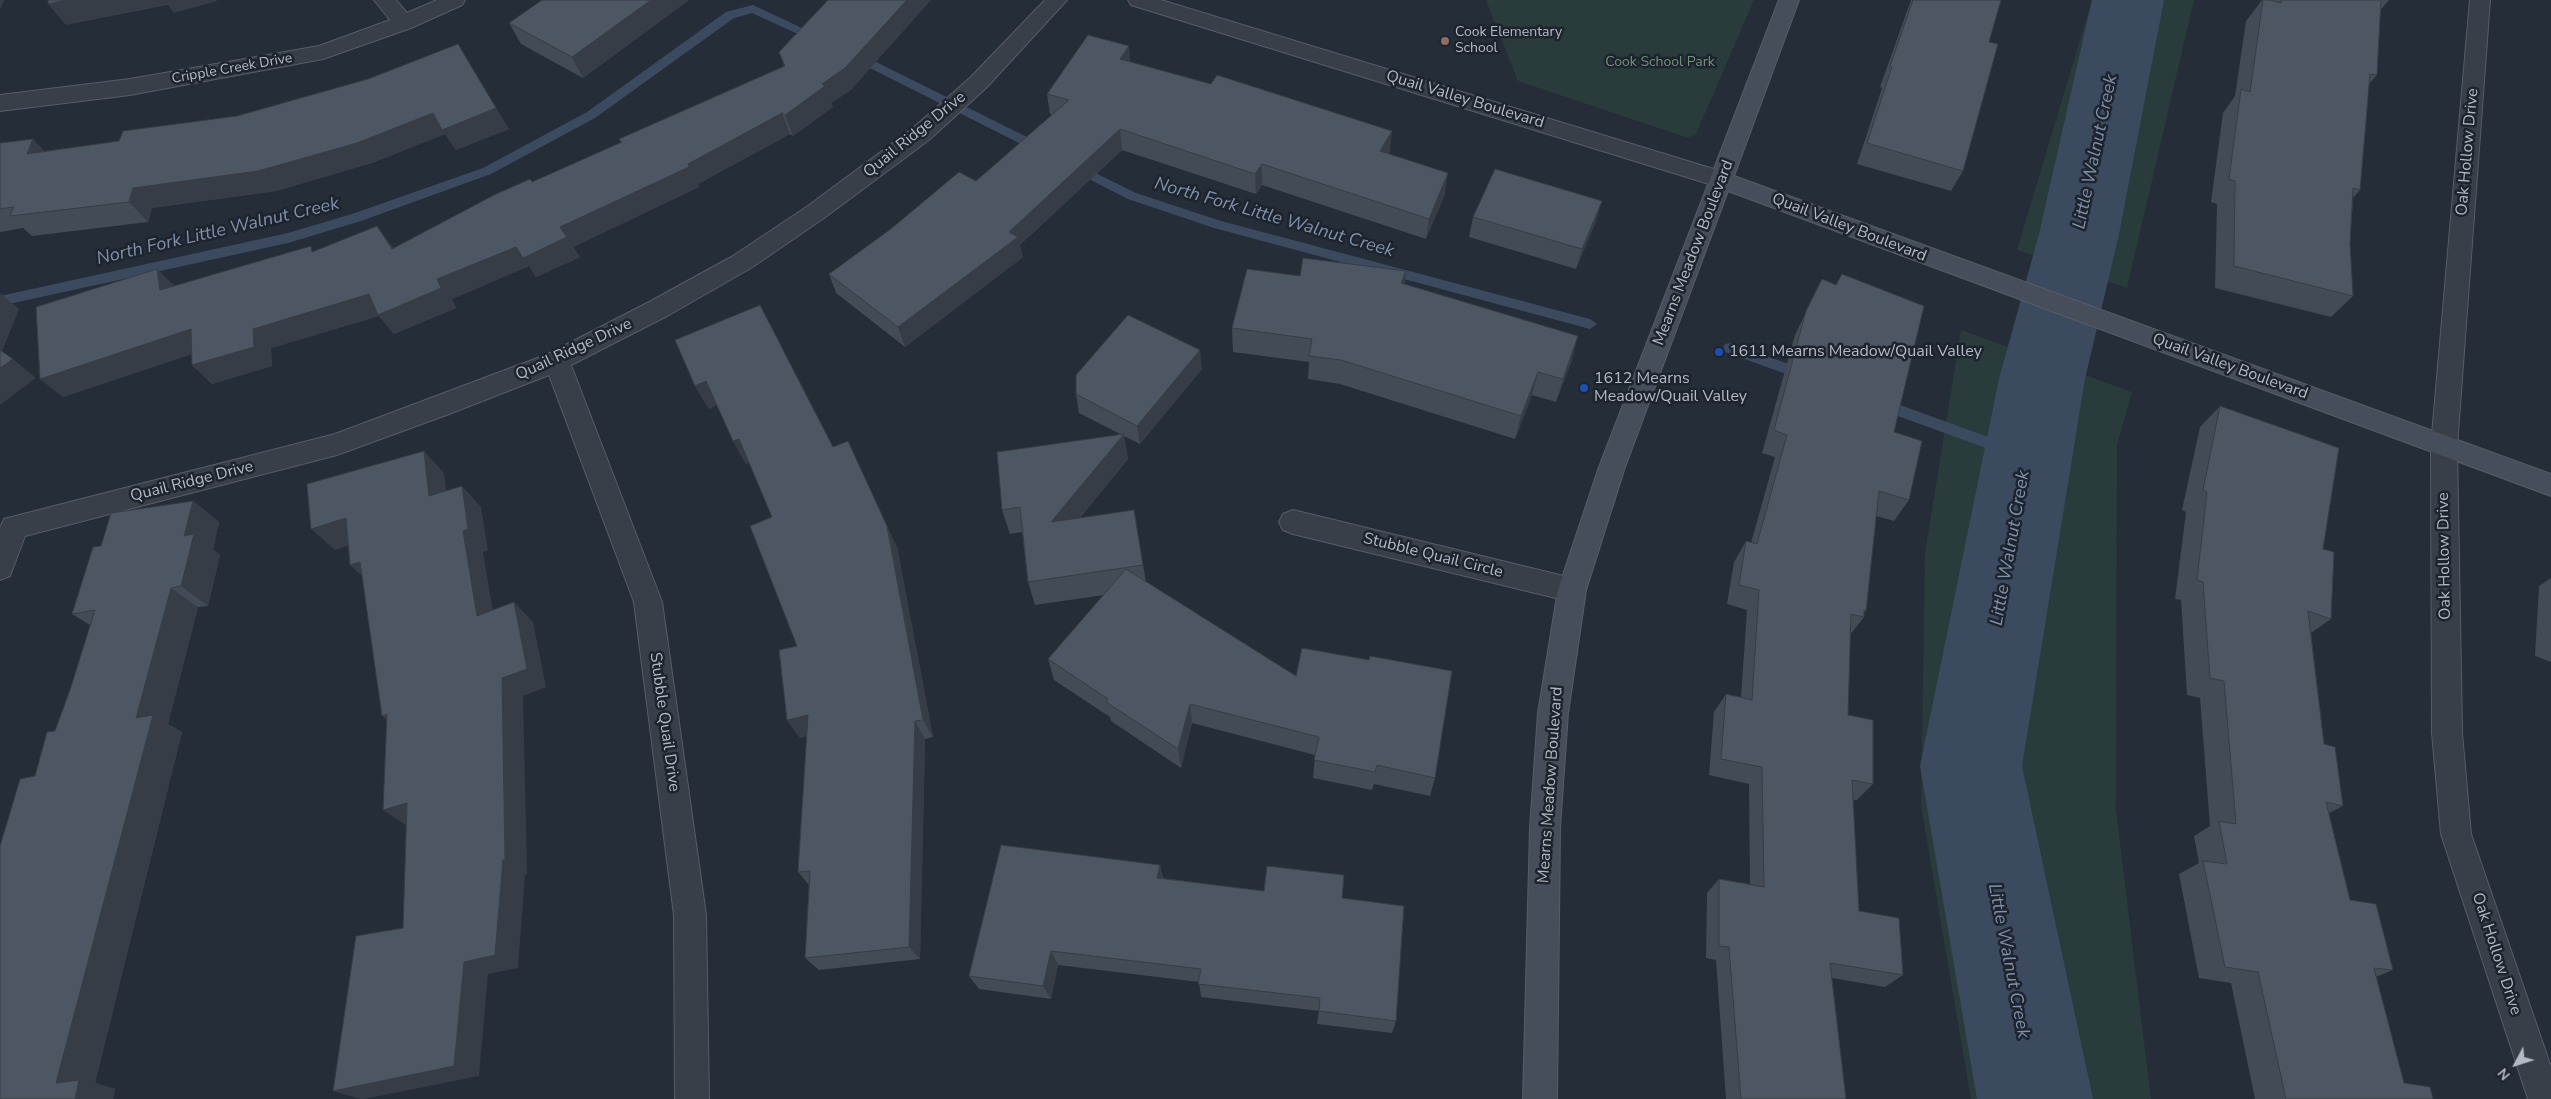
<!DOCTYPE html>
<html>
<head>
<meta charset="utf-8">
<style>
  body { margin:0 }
  #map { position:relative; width:2551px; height:1099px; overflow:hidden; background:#252d38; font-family:"Nunito Sans",sans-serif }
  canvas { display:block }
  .north { position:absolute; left:2491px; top:1039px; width:50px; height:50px; -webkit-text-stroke:4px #1d242e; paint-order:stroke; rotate:230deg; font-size:14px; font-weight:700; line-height:20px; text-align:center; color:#b3bac5 }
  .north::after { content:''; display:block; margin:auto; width:18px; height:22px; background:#b3bac5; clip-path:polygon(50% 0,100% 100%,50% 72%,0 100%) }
</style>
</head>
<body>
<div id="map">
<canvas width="2551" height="1099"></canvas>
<div class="north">N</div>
</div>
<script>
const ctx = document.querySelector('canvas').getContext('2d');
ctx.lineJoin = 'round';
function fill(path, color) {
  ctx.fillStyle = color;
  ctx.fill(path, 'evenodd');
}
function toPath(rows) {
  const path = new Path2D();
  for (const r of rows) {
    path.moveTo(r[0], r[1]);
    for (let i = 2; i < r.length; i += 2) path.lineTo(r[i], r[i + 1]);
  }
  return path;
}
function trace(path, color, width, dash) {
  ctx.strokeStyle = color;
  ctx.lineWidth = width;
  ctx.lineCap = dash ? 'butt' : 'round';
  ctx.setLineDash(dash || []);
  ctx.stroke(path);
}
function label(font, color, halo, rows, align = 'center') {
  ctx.font = font + ' "Nunito Sans",sans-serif';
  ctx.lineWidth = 5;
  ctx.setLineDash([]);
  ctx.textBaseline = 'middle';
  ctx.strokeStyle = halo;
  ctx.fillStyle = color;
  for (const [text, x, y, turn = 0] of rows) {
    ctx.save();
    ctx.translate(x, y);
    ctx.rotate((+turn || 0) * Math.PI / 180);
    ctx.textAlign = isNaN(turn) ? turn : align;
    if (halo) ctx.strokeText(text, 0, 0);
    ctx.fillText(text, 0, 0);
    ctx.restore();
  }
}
fill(toPath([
  [1486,0,1754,0,1696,134,1688,138,1518,81],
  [2092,0,2194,0,2127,288,2017,250],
  [1961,330,2132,392,2117,445,2116,810,2151,1099,1971,1099,1921,806,1925,553]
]), '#2a3b3b');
fill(toPath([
  [753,5,823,38,821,41,813,41,752,13,734,18,595,118,491,174,361,221,288,243,0,306,0,296,288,233,352,214,483,168,587,112,726,12,753,5],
  [856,52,1045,146,1047,149,1045,152,1037,152,852,59,852,53,856,52],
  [1077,164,1136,193,1221,221,1590,319,1597,324,1590,329,1214,228,1128,199,1073,171,1071,168,1073,165,1077,164],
  [1730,343,1808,371,1810,375,1803,380,1725,352,1723,348,1725,344,1730,343],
  [1881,398,2032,453,2034,457,2032,461,2027,463,1876,408,1874,404,1876,400,1881,398]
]), '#3c4a60');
fill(toPath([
  [2092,0,2164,0,2119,234,2085,379,2022,766,2093,1099,1977,1099,1920,766,1999,379,2039,234,2092,0]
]), '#3c4a60');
const street = toPath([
  [374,0,396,0,407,13,437,0,465,0,462,5,411,28,323,59,130,95,0,111,0,95,130,79,319,46,390,20,374,0],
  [1045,0,1067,0,987,87,929,140,824,218,751,268,669,315,571,365,662,602,706,915,709,1099,675,1099,674,915,634,602,549,375,449,414,337,455,25,536,10,576,0,580,0,528,4,519,335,434,548,354,651,301,733,256,808,206,913,128,971,77,1045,0],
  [1128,0,1161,0,1730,174,1734,180,1730,186,1722,188,1131,5,1128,0],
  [2470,0,2490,0,2457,446,2462,733,2471,834,2551,1067,2551,1099,2528,1099,2441,834,2432,733,2431,446,2470,0],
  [1293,510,1572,578,1582,581,1586,590,1582,599,1572,602,1293,534,1283,530,1279,522,1283,514,1293,510]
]);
const secondary = toPath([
  [1779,0,1799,0,1734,176,2551,474,2551,496,1728,191,1625,467,1586,590,1568,713,1560,828,1557,1099,1523,1099,1530,828,1538,713,1558,590,1599,467,1779,0]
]);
trace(street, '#565d67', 2);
trace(secondary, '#565d67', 2);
fill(street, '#383f49');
fill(secondary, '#474e5b');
fill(toPath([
  [542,0,689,0,583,78,521,44,509,23],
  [1911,0,2001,0,1989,42,1963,171,1951,191,1857,164,1882,88,1880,87],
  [2262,0,2389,0,2380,11,2377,75,2369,84,2360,190,2353,198,2350,244,2353,296,2331,317,2215,288,2217,204,2211,202,2223,113,2235,96,2246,21],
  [779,52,852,89,831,103,833,107,793,136,790,134,698,184,699,187,573,247,580,257,536,277,529,266,452,299,456,308,394,334,379,316,271,348,272,366,212,384,192,365,192,354,63,397,40,379,315,251,394,248,532,182,621,143,619,139,784,66],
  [1131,62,1390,151,1389,154,1445,194,1426,239,1262,185,1256,194,1122,150,1020,245,1023,257,905,347,836,293,829,274,976,181,1052,115,1050,114,1047,94],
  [509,129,456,150,445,134,372,163,276,191,152,208,148,222,32,236,23,228,0,232,0,143,45,151,119,141],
  [1473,217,1596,221,1576,269,1469,237],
  [1406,271,1404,284,1572,360,1556,402,1532,395,1515,439,1340,384,1308,379,1309,362,1233,352,1232,328,1300,276],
  [1842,274,1894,432,1909,500,1894,521,1876,516,1866,611,1864,613,1864,617,1850,635,1848,715,1873,784,1857,800,1853,800,1859,911,1903,975,1885,987,1832,978,1846,1099,1726,1099,1716,960,1706,958,1707,893,1719,879,1750,884,1749,784,1709,775,1714,712,1726,694,1741,697,1747,610,1727,604,1734,562,1746,541,1751,543,1775,457,1762,453,1795,335,1822,279,1836,285],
  [1202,369,1140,444,1124,436,1128,459,1080,518,1134,510,1146,582,1435,778,1430,796,1374,784,1372,790,1313,778,1315,755,1192,723,1181,768,1111,721,1110,717,1054,680,1048,659,1104,595,1035,605,1028,582,1022,532,1010,534,1002,510,1120,434,1079,413,1076,394],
  [695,386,833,447,897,547,933,737,925,739,920,959,819,970,805,958,809,885,798,872,807,736,800,738,787,720,797,646,772,517,749,462,746,464,733,441,717,405,709,409],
  [2220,406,2323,549,2331,619,2311,633,2324,744,2343,806,2329,813,2350,900,2393,970,2376,977,2404,1083,2433,1099,2255,1099,2231,983,2199,978,2179,874,2199,863,2194,836,2210,826,2200,698,2187,695,2181,600,2175,599,2186,512,2182,510,2200,427],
  [193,501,219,522,213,549,220,555,208,606,198,607,168,724,182,732,95,1083,115,1089,113,1099,0,1099,35,776,55,731,70,690,90,625,72,614,101,546],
  [2551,578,2551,662,2535,656,2539,586],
  [1160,865,1163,878,1264,891,1342,898,1396,1021,1392,1033,1317,1024,1319,1011,1201,997,1199,982,1058,965,1051,999,979,989,969,976]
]), '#424b56');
fill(toPath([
  [0,0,4,0,0,10],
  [67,0,217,0,217,1,174,13,168,5,66,25,48,4],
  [651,0,689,0,583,78,572,57],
  [907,0,931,0,852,89,831,103,833,107,793,136,785,115,822,84],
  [458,44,509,129,456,150,445,134,372,163,276,191,152,208,148,222,129,202,133,188],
  [1129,46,1131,67,1120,59],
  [782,113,790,134,698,184,699,187,573,247,580,257,536,277,529,266,452,299,456,308,394,334,379,316,271,348,272,366,212,384,192,365,253,329,369,294,437,279,560,227,688,164],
  [1120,129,1122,150,1020,245,1023,257,905,347,898,327,1009,232],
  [1392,131,1390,151,1378,171,1380,151],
  [33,139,53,160,27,154],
  [1262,164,1262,185,1256,194,1255,174],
  [1448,173,1445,194,1426,239,1429,219],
  [1602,201,1596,221,1576,269,1582,249],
  [377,226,392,246,407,269,392,249],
  [157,269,177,288,160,290],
  [1406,271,1403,295,1401,283],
  [0,293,19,309,1,354,0,354],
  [191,329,210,348,63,397,40,379],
  [1578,336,1572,360,1556,402,1563,379],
  [1200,350,1202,369,1140,444,1137,426],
  [13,359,36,378,0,405,0,368],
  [1538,372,1532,395,1515,439,1521,416],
  [706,381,719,404,709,409,695,386],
  [1124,434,1128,459,1057,546,1051,522],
  [739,439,752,461,746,464,733,441],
  [424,451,444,473,450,517,429,496],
  [462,486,481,507,488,550,483,552,497,635,477,616,463,531],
  [193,501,219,522,213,549,220,555,208,606,181,586,184,536],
  [346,518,369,539,335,550,311,529],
  [887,526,897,547,933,737,923,720],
  [360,562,373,586,350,565],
  [171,588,198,607,168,724,182,732,95,1083,115,1089,113,1099,75,1099,56,1083,136,718],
  [514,602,533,622,546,687,523,696,527,874,525,875,518,968,488,974,479,1076,364,1099,360,1099,333,1091,464,962,502,678],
  [1190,704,1192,723,1181,768,1178,749],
  [387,714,406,734,382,716],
  [808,715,821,733,800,738,787,720],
  [915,721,925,739,920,959,909,947],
  [407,803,407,826,383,810],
  [1160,865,1163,881,1157,878],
  [1051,951,1058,965,1051,999,1043,986]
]), '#363d46');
const building = toPath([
  [48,0,67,0,48,4,48,0],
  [542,0,651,0,572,57,509,23,542,0],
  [828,0,907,0,845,68,822,84,825,86,785,115,782,113,688,164,689,167,560,227,567,237,523,258,516,247,437,279,441,288,378,315,369,294,253,329,254,347,192,365,191,329,40,379,36,307,157,269,160,290,311,246,312,252,377,226,392,249,494,195,530,179,532,182,622,142,619,139,785,66,779,52,828,0],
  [1913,0,2001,0,1989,42,1998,44,1963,171,1867,143,1892,67,1890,66,1913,0],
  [2263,0,2270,0,2281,3,2281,0,2381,0,2377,75,2370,74,2360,190,2353,188,2350,244,2353,296,2234,266,2235,181,2229,179,2241,89,2250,92,2263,0],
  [1088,35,1129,46,1120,59,1211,84,1217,75,1392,131,1380,151,1448,173,1429,219,1262,164,1255,174,1120,129,1009,232,1018,237,898,327,829,274,892,228,959,172,976,181,1069,100,1047,94,1088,35],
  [458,44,496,108,442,130,433,113,357,143,258,171,133,188,129,202,10,216,14,207,0,209,0,143,33,139,27,154,119,141,123,131,237,116,368,79,458,44],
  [1495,169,1602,201,1582,249,1473,217,1495,169],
  [1303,258,1406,271,1401,283,1578,336,1563,379,1538,372,1521,416,1341,360,1309,356,1312,339,1232,328,1247,269,1300,276,1303,258],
  [1842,274,1924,306,1894,432,1922,441,1909,500,1879,491,1866,611,1864,610,1864,617,1851,614,1848,715,1873,720,1873,784,1852,780,1859,911,1899,918,1903,975,1830,963,1846,1099,1741,1099,1729,947,1719,946,1719,879,1764,887,1762,767,1721,759,1726,694,1752,700,1759,590,1739,585,1746,541,1757,544,1787,435,1774,430,1806,311,1822,279,1836,285,1842,274],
  [760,305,833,447,848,441,887,526,923,720,915,721,909,947,805,958,810,871,798,872,808,715,787,720,779,650,797,646,750,526,772,517,739,439,733,441,706,381,695,386,675,340,760,305],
  [1128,315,1200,350,1137,426,1076,394,1076,375,1128,315],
  [0,350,13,359,0,368,0,350],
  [2220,406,2339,448,2323,549,2334,552,2331,619,2308,611,2324,744,2335,747,2343,806,2326,802,2350,900,2376,904,2393,970,2374,968,2404,1083,2430,1087,2433,1099,2286,1099,2258,972,2225,967,2203,861,2227,864,2219,821,2236,824,2224,681,2210,678,2203,582,2197,580,2207,492,2203,490,2220,406],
  [1124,434,1051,522,1134,510,1143,565,1028,582,1020,507,1002,510,997,452,1124,434],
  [424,451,429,496,462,486,468,529,463,531,477,616,514,602,527,669,502,678,505,859,503,860,495,955,464,962,454,1066,333,1091,356,936,403,928,407,803,383,810,387,714,382,716,360,562,350,565,346,518,311,529,307,484,424,451],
  [193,501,184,536,194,534,181,586,171,588,136,718,153,715,56,1083,79,1080,75,1099,0,1099,0,846,20,779,35,776,47,732,55,731,70,690,95,610,72,614,93,547,101,546,111,513,193,501],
  [1126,569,1296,676,1302,648,1369,660,1370,656,1452,671,1435,778,1377,765,1375,772,1314,760,1319,737,1190,704,1178,749,1106,702,1108,699,1048,659,1126,569],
  [1001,845,1160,865,1157,878,1264,891,1267,866,1344,875,1342,898,1404,906,1396,1021,1319,1011,1320,998,1198,984,1201,969,1051,951,1043,986,969,976,1001,845]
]);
fill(building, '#4d5764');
trace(building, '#363d46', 1);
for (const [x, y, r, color] of [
  [1445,41,5,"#8d6e63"],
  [1719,352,5,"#1a4fb4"],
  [1584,388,5,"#1a4fb4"]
]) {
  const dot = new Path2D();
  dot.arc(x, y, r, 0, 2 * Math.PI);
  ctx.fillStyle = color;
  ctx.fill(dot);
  trace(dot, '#1d242e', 2);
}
label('14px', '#b3bac5', '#1d242e', [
  ["Cook Elementary",1455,33],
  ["School",1455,49]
], 'left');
label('14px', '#6d9376', '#1d242e', [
  ["Cook School Park",1660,63]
]);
label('14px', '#b3bac5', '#1d242e', [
  ["Cripple Creek Drive",232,69,-10]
]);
label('16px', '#b3bac5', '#1d242e', [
  ["Quail Valley Boulevard",1465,100,17],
  ["Quail Ridge Drive",915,135,-39],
  ["Oak Hollow Drive",2468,152,-85],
  ["Quail Valley Boulevard",1849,228,21],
  ["Mearns Meadow Boulevard",1694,253,-69],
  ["Quail Ridge Drive",574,350,-25],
  ["Quail Valley Boulevard",2230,367,20],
  ["Quail Ridge Drive",192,482,-14],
  ["Stubble Quail Circle",1433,556,14],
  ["Oak Hollow Drive",2445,556,-91],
  ["Stubble Quail Drive",664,722,82],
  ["Mearns Meadow Boulevard",1551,785,-86],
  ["Oak Hollow Drive",2496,954,72]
]);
label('16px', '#b3bac5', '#1d242e', [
  ["1611 Mearns Meadow/Quail Valley",1729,352],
  ["1612 Mearns",1594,379],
  ["Meadow/Quail Valley",1594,397]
], 'left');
label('italic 18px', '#7e90aa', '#1d242e', [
  ["Little Walnut Creek",2096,152,-78],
  ["North Fork Little Walnut Creek",1274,218,16],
  ["North Fork Little Walnut Creek",218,232,-13],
  ["Little Walnut Creek",2011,548,-80],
  ["Little Walnut Creek",2008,961,79]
]);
</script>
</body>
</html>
